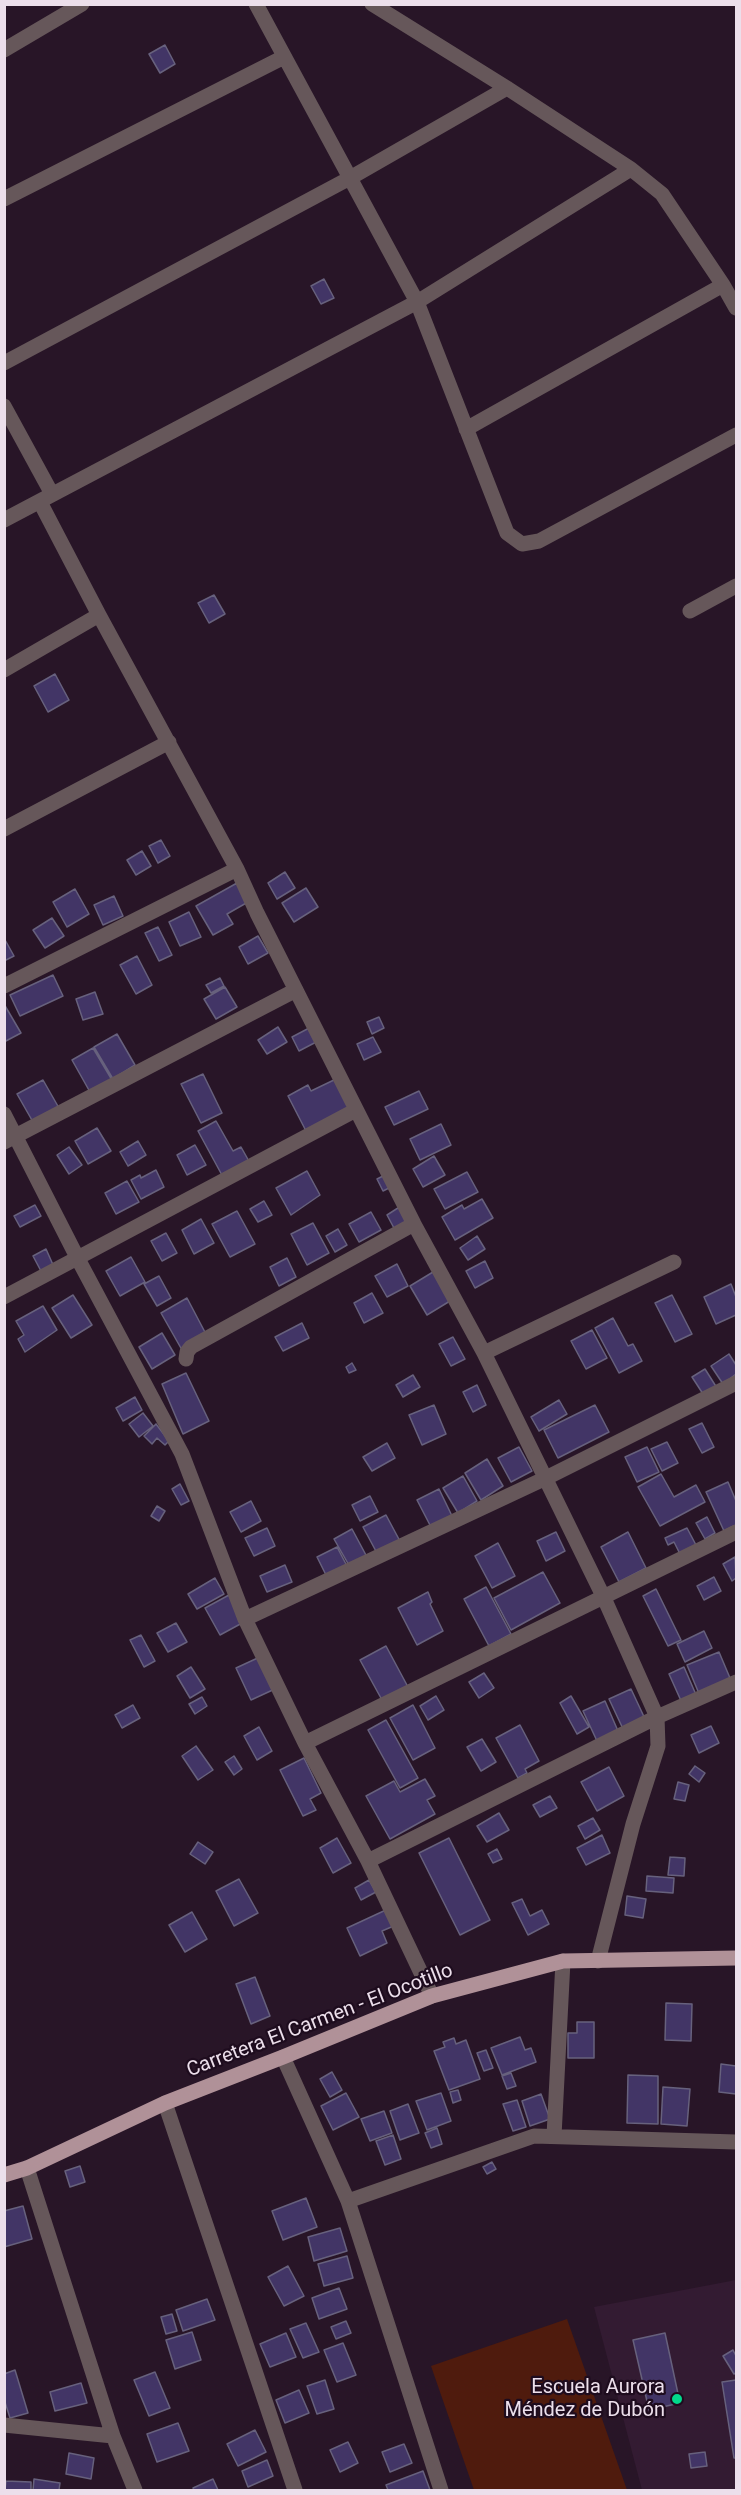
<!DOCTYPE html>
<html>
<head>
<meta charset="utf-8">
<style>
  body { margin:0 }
  #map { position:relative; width:741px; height:2495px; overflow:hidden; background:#281527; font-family:Roboto,sans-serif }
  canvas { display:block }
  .frame { position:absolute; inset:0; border:6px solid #ecdfeb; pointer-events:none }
</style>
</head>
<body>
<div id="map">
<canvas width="741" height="2495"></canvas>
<div class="frame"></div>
</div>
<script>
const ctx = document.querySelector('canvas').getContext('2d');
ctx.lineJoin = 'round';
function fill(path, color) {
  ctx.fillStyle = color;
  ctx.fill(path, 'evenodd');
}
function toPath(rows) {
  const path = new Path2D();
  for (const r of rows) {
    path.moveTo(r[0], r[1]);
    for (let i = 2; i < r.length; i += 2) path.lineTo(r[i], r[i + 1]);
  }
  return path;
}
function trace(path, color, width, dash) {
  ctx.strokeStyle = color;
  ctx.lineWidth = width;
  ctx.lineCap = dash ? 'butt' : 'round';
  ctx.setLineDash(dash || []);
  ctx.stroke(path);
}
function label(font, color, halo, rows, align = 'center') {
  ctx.font = font + ' Roboto,sans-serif';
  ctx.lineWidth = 4.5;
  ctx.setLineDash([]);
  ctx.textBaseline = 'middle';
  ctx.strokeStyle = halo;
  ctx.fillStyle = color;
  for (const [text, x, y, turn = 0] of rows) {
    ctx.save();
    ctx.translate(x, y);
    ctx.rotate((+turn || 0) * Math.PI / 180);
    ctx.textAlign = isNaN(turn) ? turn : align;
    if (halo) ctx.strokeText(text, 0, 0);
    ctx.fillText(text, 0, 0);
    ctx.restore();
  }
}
fill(toPath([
  [736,2280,736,2490,642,2490,594,2307]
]), '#331b32');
fill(toPath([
  [567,2319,627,2490,474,2490,431,2366]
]), '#4f1b0d');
const building = toPath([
  [165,45,175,64,160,73,149,54,165,45],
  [324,279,334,298,321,304,311,286,324,279],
  [214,595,225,614,209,623,198,603,214,595],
  [55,674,69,700,48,712,34,686,55,674],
  [161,840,170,856,158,863,149,846,161,840],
  [142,851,151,866,136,875,127,860,142,851],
  [285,872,295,888,277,899,268,883,285,872],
  [237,883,248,902,227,914,233,924,213,935,196,906,237,883],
  [306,888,318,907,294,922,282,903,306,888],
  [75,889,89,914,67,927,53,902,75,889],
  [114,896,123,916,103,925,94,905,114,896],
  [189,912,201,937,180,946,169,922,189,912],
  [52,918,64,936,45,948,33,930,52,918],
  [158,927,172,955,159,961,145,933,158,927],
  [258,936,268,953,248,964,239,947,258,936],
  [4,938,14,956,4,961,4,938],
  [137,956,152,985,136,994,120,965,137,956],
  [53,975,63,996,20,1016,10,995,53,975],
  [220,978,224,986,211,993,206,985,220,978],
  [225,987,237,1007,216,1019,204,999,225,987],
  [95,992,103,1014,83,1020,76,999,95,992],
  [4,1004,21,1033,4,1042,4,1004],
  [379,1017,384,1028,372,1034,367,1022,379,1017],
  [313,1026,320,1040,299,1051,292,1037,313,1026],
  [278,1027,287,1042,267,1054,258,1040,278,1027],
  [117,1034,135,1065,113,1079,94,1047,117,1034],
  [373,1037,381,1052,364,1060,357,1044,373,1037],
  [93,1048,112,1080,90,1092,72,1060,93,1048],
  [203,1074,222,1113,201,1123,181,1084,203,1074],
  [336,1079,350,1108,306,1131,288,1096,308,1085,311,1091,336,1079],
  [43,1080,59,1108,33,1122,17,1094,43,1080],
  [419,1091,428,1109,394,1125,385,1107,419,1091],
  [216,1121,233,1151,241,1147,250,1163,223,1177,198,1131,216,1121],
  [441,1124,451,1145,420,1160,410,1139,441,1124],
  [97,1128,111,1151,88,1164,75,1141,97,1128],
  [138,1141,146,1155,128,1166,120,1152,138,1141],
  [195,1145,206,1165,187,1175,177,1155,195,1145],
  [69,1147,82,1165,69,1174,57,1155,69,1147],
  [434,1156,445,1175,423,1187,413,1169,434,1156],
  [156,1170,164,1187,141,1199,131,1180,140,1175,141,1178,156,1170],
  [307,1171,320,1195,291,1215,276,1188,307,1171],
  [467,1172,478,1192,445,1209,434,1189,467,1172],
  [387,1174,393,1186,383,1191,377,1179,387,1174],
  [127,1181,139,1202,116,1214,105,1193,127,1181],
  [482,1199,493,1218,455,1240,442,1217,462,1205,464,1209,482,1199],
  [264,1201,272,1215,258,1222,250,1209,264,1201],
  [35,1205,41,1216,20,1227,14,1216,35,1205],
  [401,1206,409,1221,395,1230,387,1215,401,1206],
  [237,1211,255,1244,230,1257,212,1224,237,1211],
  [371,1212,381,1230,359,1242,349,1224,371,1212],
  [201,1219,214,1243,194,1254,182,1230,201,1219],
  [313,1223,329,1253,307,1265,291,1234,313,1223],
  [338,1229,347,1245,335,1252,326,1236,338,1229],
  [166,1233,177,1253,162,1261,151,1241,166,1233],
  [477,1236,485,1249,468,1260,460,1248,477,1236],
  [46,1249,54,1267,42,1273,33,1256,46,1249],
  [131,1257,145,1282,120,1296,106,1271,131,1257],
  [287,1258,296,1277,279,1286,270,1267,287,1258],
  [485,1261,493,1278,475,1288,466,1271,485,1261],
  [397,1264,408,1286,387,1297,375,1276,397,1264],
  [433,1272,450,1301,427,1315,410,1286,433,1272],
  [159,1276,171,1298,157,1306,144,1284,159,1276],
  [731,1284,736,1297,736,1315,716,1324,704,1297,731,1284],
  [372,1293,383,1313,364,1323,354,1303,372,1293],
  [73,1295,92,1325,71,1338,52,1308,73,1295],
  [672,1295,692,1334,675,1342,655,1303,672,1295],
  [187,1298,207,1336,182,1350,161,1313,187,1298],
  [43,1306,57,1330,25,1352,18,1339,24,1335,16,1321,43,1306],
  [613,1318,628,1346,633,1344,642,1361,619,1373,595,1328,613,1318],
  [302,1323,309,1338,283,1351,275,1337,302,1323],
  [592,1330,607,1358,586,1369,571,1341,592,1330],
  [162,1333,175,1355,152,1369,139,1347,162,1333],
  [453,1337,465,1359,451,1366,439,1344,453,1337],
  [729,1354,736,1365,736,1374,723,1384,711,1366,729,1354],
  [352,1363,356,1370,349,1373,346,1367,352,1363],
  [705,1369,717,1388,705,1397,692,1377,705,1369],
  [186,1373,209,1421,183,1434,162,1384,186,1373],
  [413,1375,420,1387,403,1397,396,1385,413,1375],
  [477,1385,486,1405,473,1412,463,1392,477,1385],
  [135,1397,142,1410,123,1421,116,1408,135,1397],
  [559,1400,567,1414,539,1431,531,1417,559,1400],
  [434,1405,446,1434,422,1445,409,1415,434,1405],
  [595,1405,609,1432,558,1458,544,1430,595,1405],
  [143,1413,153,1426,139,1437,129,1424,143,1413],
  [702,1423,714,1447,702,1453,689,1429,702,1423],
  [156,1424,169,1441,165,1445,157,1438,152,1444,144,1436,156,1424],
  [667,1442,678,1463,662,1471,651,1449,667,1442],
  [387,1443,395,1458,372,1471,363,1457,387,1443],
  [519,1447,532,1471,511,1482,498,1458,519,1447],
  [647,1447,659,1472,637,1482,625,1457,647,1447],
  [487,1459,503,1486,481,1500,465,1473,487,1459],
  [661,1474,674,1497,696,1485,705,1502,660,1526,638,1487,661,1474],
  [463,1476,477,1501,458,1513,443,1488,463,1476],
  [728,1482,736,1501,736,1525,724,1531,706,1492,728,1482],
  [180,1484,189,1501,181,1505,172,1489,180,1484],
  [439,1489,453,1518,432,1529,417,1500,439,1489],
  [370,1496,378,1512,360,1521,352,1505,370,1496],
  [251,1501,261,1521,241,1532,230,1512,251,1501],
  [157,1506,165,1511,159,1521,151,1516,157,1506],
  [386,1515,401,1543,378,1555,363,1527,386,1515],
  [707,1517,715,1533,705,1539,696,1523,707,1517],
  [267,1528,275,1546,254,1556,245,1538,267,1528],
  [687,1528,696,1545,680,1554,674,1542,668,1545,665,1538,687,1528],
  [352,1529,367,1557,350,1567,334,1539,352,1529],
  [556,1532,565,1551,546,1561,537,1541,556,1532],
  [628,1532,646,1568,619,1582,601,1547,628,1532],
  [498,1543,515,1576,492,1588,475,1556,498,1543],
  [337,1547,347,1566,327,1577,317,1557,337,1547],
  [735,1557,736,1578,732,1581,723,1564,735,1557],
  [285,1565,292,1582,267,1592,260,1576,285,1565],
  [543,1572,560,1603,511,1630,494,1598,543,1572],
  [714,1577,721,1591,704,1600,697,1586,714,1577],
  [215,1578,224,1594,197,1609,188,1594,215,1578],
  [486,1587,511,1634,489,1646,464,1599,486,1587],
  [656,1589,681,1640,668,1646,643,1596,656,1589],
  [428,1592,432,1602,430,1604,443,1631,417,1645,398,1608,428,1592],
  [229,1595,244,1622,220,1635,205,1608,229,1595],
  [176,1623,187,1642,168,1652,157,1633,176,1623],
  [704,1631,712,1648,685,1662,677,1644,704,1631],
  [141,1635,155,1661,144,1667,130,1640,141,1635],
  [386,1646,408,1687,382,1700,360,1660,386,1646],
  [719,1652,730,1678,700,1696,687,1665,719,1652],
  [262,1656,277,1688,251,1700,236,1668,262,1656],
  [191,1667,205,1689,190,1698,177,1676,191,1667],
  [684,1667,697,1697,682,1703,669,1674,684,1667],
  [484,1673,494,1688,479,1698,469,1682,484,1673],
  [631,1689,646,1721,624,1731,609,1699,631,1689],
  [436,1696,444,1710,428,1720,420,1706,436,1696],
  [571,1696,589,1727,577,1734,560,1703,571,1696],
  [202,1697,207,1706,195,1714,189,1704,202,1697],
  [605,1701,618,1731,597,1741,583,1711,605,1701],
  [133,1705,140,1718,122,1728,115,1715,133,1705],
  [413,1705,435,1748,413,1760,390,1718,413,1705],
  [386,1720,418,1778,400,1788,368,1730,386,1720],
  [520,1725,539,1761,525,1769,527,1773,518,1778,496,1738,520,1725],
  [711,1726,719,1743,699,1753,691,1735,711,1726],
  [259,1727,272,1751,257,1760,244,1736,259,1727],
  [482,1739,496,1762,481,1771,467,1747,482,1739],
  [196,1746,213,1770,198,1780,182,1756,196,1746],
  [234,1756,242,1769,234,1775,225,1762,234,1756],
  [304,1758,321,1793,310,1799,316,1810,303,1816,280,1770,304,1758],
  [695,1766,705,1773,699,1782,689,1774,695,1766],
  [609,1767,624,1796,597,1811,581,1782,609,1767],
  [425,1779,435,1796,427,1800,435,1814,390,1839,366,1796,394,1781,400,1792,425,1779],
  [678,1782,689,1785,685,1801,674,1799,678,1782],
  [550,1796,557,1808,540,1817,533,1805,550,1796],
  [499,1813,509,1830,487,1842,477,1826,499,1813],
  [593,1818,600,1830,585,1839,578,1826,593,1818],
  [602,1835,610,1853,586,1865,577,1848,602,1835],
  [337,1838,351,1863,333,1873,320,1848,337,1838],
  [449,1838,490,1920,460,1935,419,1853,449,1838],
  [198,1842,213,1852,205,1864,190,1854,198,1842],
  [497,1849,502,1859,493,1863,488,1854,497,1849],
  [670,1857,685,1858,684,1876,668,1875,670,1857],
  [647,1876,674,1878,673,1893,646,1891,647,1876],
  [239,1879,258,1913,234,1926,216,1891,239,1879],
  [369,1880,376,1892,361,1900,355,1888,369,1880],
  [627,1896,646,1899,643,1918,625,1915,627,1896],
  [522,1899,530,1916,542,1910,549,1924,528,1935,512,1903,522,1899],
  [388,1909,396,1925,382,1931,387,1943,360,1956,347,1928,388,1909],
  [192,1912,207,1939,185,1952,169,1925,192,1912],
  [255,1977,270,2016,251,2024,236,1984,255,1977],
  [666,2003,692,2004,691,2041,665,2040,666,2003],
  [577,2022,594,2022,594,2058,568,2058,568,2033,577,2033,577,2022],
  [520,2037,525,2050,531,2048,536,2062,502,2075,491,2048,520,2037],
  [454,2038,456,2044,466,2040,480,2079,449,2090,434,2051,445,2047,443,2042,454,2038],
  [486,2050,493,2068,484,2071,477,2053,486,2050],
  [721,2064,736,2066,736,2094,719,2092,721,2064],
  [332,2072,342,2090,330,2097,320,2079,332,2072],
  [511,2073,516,2086,507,2089,502,2076,511,2073],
  [628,2075,658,2076,658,2124,627,2123,628,2075],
  [663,2087,690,2089,687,2126,661,2124,663,2087],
  [458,2090,461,2100,453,2103,450,2092,458,2090],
  [346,2093,359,2117,333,2130,321,2106,346,2093],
  [441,2093,451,2121,427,2130,416,2101,441,2093],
  [541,2094,550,2119,530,2126,522,2101,541,2094],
  [517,2100,526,2127,513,2131,503,2104,517,2100],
  [408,2104,419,2133,400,2140,390,2111,408,2104],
  [384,2111,392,2133,370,2141,361,2119,384,2111],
  [437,2128,442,2144,431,2148,425,2133,437,2128],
  [393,2135,401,2159,385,2165,376,2141,393,2135],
  [492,2162,496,2169,487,2174,483,2167,492,2162],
  [80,2166,85,2182,70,2187,65,2171,80,2166],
  [306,2198,317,2227,283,2240,272,2211,306,2198],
  [23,2206,32,2239,4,2247,4,2211,23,2206],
  [340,2228,347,2251,314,2261,308,2237,340,2228],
  [347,2256,353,2278,324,2286,318,2264,347,2256],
  [288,2266,304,2296,284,2306,268,2277,288,2266],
  [339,2288,347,2309,319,2319,312,2298,339,2288],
  [207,2299,215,2320,183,2331,176,2310,207,2299],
  [172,2314,177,2331,166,2334,161,2317,172,2314],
  [346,2321,351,2333,336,2339,331,2327,346,2321],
  [306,2323,319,2352,303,2358,290,2329,306,2323],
  [192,2332,201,2360,175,2369,166,2340,192,2332],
  [286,2333,296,2357,270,2367,260,2344,286,2333],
  [665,2333,680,2403,649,2410,633,2340,665,2333],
  [343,2343,356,2375,337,2382,324,2350,343,2343],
  [733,2350,736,2356,736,2373,734,2374,723,2356,733,2350],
  [15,2370,28,2413,10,2418,4,2399,4,2374,15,2370],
  [155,2372,170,2408,149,2416,134,2380,155,2372],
  [325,2380,334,2409,317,2414,307,2386,325,2380],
  [736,2380,736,2458,734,2458,722,2382,736,2380],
  [81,2383,87,2403,55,2411,50,2392,81,2383],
  [299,2390,309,2413,285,2423,276,2400,299,2390],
  [178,2423,189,2451,157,2462,147,2434,178,2423],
  [255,2430,266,2452,238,2466,227,2444,255,2430],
  [348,2442,358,2463,340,2472,330,2450,348,2442],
  [404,2444,412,2463,390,2472,382,2452,404,2444],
  [705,2452,707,2466,691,2468,689,2454,705,2452],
  [69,2453,94,2458,91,2479,66,2474,69,2453],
  [267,2460,273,2476,248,2487,242,2471,267,2460],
  [423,2471,430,2490,388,2490,386,2485,423,2471],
  [34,2479,60,2483,59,2490,33,2490,34,2479],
  [213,2479,218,2490,194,2490,193,2488,213,2479],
  [6,2481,31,2482,31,2490,5,2490,6,2481]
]);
fill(building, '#423566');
trace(building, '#67617d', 1.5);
trace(toPath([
  [372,4,507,88,631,169,662,194,723,285,736,308],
  [4,50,82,4],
  [631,169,417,302,507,533,522,544,539,541,736,435],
  [4,199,284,57],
  [4,363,350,178,507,88],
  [4,406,52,494],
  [466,429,723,285],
  [40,502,99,615,237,869,257,913,414,1224,484,1353,604,1598,657,1717,658,1746,633,1824,598,1961],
  [4,520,417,302,256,4],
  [690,611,736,586],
  [4,670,99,615],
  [4,829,169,742],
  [4,986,237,869],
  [4,1114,78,1259,182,1454,245,1619,305,1743,368,1861,432,1996],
  [4,1142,296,990],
  [4,1297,356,1110],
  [484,1353,674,1262],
  [186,1359,187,1352,191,1347,414,1224],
  [245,1619,546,1478,736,1383],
  [305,1743,736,1532],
  [368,1861,657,1717,736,1682],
  [283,2057,348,2201,441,2490],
  [165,2103,295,2490],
  [554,2136,563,1961],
  [27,2168,113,2436,135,2490],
  [348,2201,534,2136,736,2142],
  [4,2425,113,2436]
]), '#66575a', 15);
trace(toPath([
  [4,2175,27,2168,165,2103,283,2057,432,1996,563,1961,736,1958]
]), '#b09198', 15);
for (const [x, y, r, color] of [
  [677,2399,6,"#01d98b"]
]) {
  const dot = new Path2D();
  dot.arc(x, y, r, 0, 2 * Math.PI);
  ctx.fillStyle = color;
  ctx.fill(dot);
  trace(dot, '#1e0c1e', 2);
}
label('20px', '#ecdfeb', '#1e0c1e', [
  ["Carretera El Carmen - El Ocotillo",320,2021,-21]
]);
label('20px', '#ecdfeb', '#1e0c1e', [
  ["Escuela Aurora",665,2388],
  ["Méndez de Dubón",665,2411]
], 'right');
</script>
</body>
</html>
